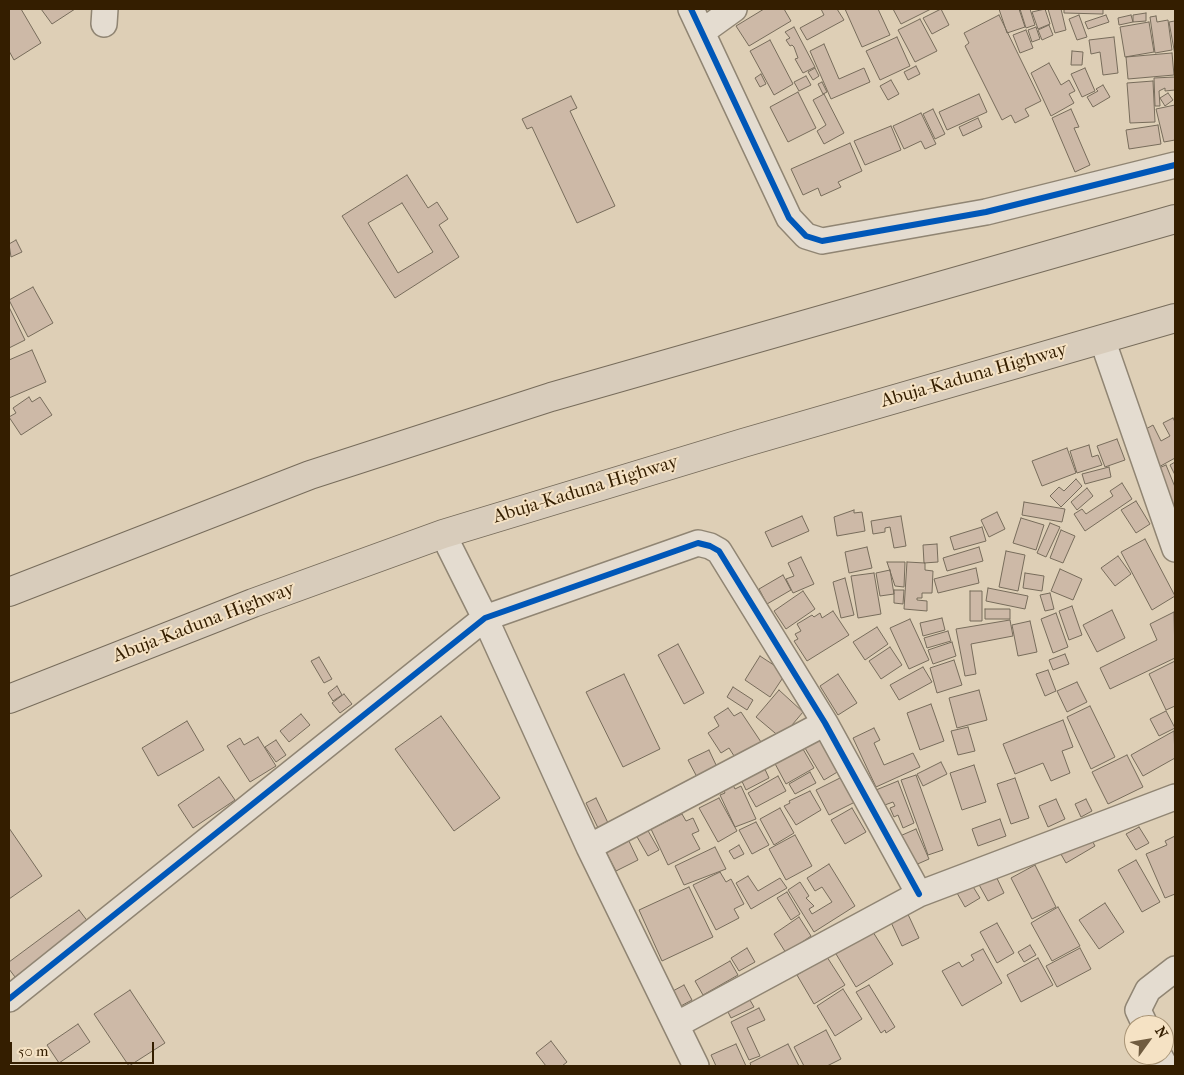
<!DOCTYPE html>
<html>
<head>
<meta charset="utf-8">
<style>
  body { margin:0 }
  #map { position:relative; width:1184px; height:1075px; overflow:hidden; background:#decfb6; font-family:"IM FELL French Canon",serif }
  canvas { display:block }
  .frame { position:absolute; inset:0; border:10px solid #341e00; pointer-events:none }
  .north { position:absolute; left:1124px; top:1015px; width:50px; height:50px; box-sizing:border-box; background:#f5e2c4; border:1px solid #a89476; border-radius:50%; rotate:58deg; font-size:14px; font-weight:700; line-height:20px; text-align:center; color:#341e00 }
  .north::after { content:''; display:block; margin:auto; width:18px; height:22px; background:#705c40; clip-path:polygon(50% 0,100% 100%,50% 72%,0 100%) }
  .scale { position:absolute; left:10px; top:1042px; width:144px; height:22px; box-sizing:border-box; border:2px solid #341e00; border-top:0; padding-left:6px; font-size:15px; line-height:18px; white-space:nowrap; color:#341e00; -webkit-text-stroke:4px #f5e2c4; paint-order:stroke }
</style>
</head>
<body>
<div id="map">
<canvas width="1184" height="1075"></canvas>
<div class="frame"></div>
<div class="north">N</div>
<div class="scale">50 m</div>
</div>
<script>
const ctx = document.querySelector('canvas').getContext('2d');
ctx.lineJoin = 'round';
function fill(path, color) {
  ctx.fillStyle = color;
  ctx.fill(path, 'evenodd');
}
function toPath(rows) {
  const path = new Path2D();
  for (const r of rows) {
    path.moveTo(r[0], r[1]);
    for (let i = 2; i < r.length; i += 2) path.lineTo(r[i], r[i + 1]);
  }
  return path;
}
function trace(path, color, width, dash) {
  ctx.strokeStyle = color;
  ctx.lineWidth = width;
  ctx.lineCap = dash ? 'butt' : 'round';
  ctx.setLineDash(dash || []);
  ctx.stroke(path);
}
function label(font, color, halo, rows, align = 'center') {
  ctx.font = font + ' "IM FELL French Canon",serif';
  ctx.lineWidth = 4;
  ctx.setLineDash([]);
  ctx.textBaseline = 'middle';
  ctx.strokeStyle = halo;
  ctx.fillStyle = color;
  for (const [text, x, y, turn = 0] of rows) {
    ctx.save();
    ctx.translate(x, y);
    ctx.rotate((+turn || 0) * Math.PI / 180);
    ctx.textAlign = isNaN(turn) ? turn : align;
    if (halo) ctx.strokeText(text, 0, 0);
    ctx.fillText(text, 0, 0);
    ctx.restore();
  }
}
const building = toPath([
  [9,9,21,9,41,43,14,60,9,51,9,9],
  [41,9,75,9,52,24,41,9],
  [764,9,784,9,791,21,749,46,736,26,764,9],
  [821,9,837,9,844,20,807,40,800,28,824,15,821,9],
  [845,9,878,9,890,35,862,47,845,9],
  [893,9,931,9,901,24,893,9],
  [941,9,949,25,932,34,923,18,941,9],
  [999,9,1019,9,1025,27,1007,33,999,9],
  [1020,9,1030,9,1035,25,1026,28,1020,9],
  [1045,9,1050,24,1038,29,1032,12,1045,9],
  [1048,9,1061,9,1066,30,1055,33,1048,9],
  [1064,9,1103,9,1103,14,1064,13,1064,9],
  [1146,13,1146,21,1133,22,1133,15,1146,13],
  [999,15,1041,101,1025,109,1029,116,1015,123,1011,115,1002,120,965,46,969,43,964,33,999,15],
  [1079,15,1087,37,1077,40,1069,19,1079,15],
  [1106,15,1109,22,1088,29,1085,22,1106,15],
  [1131,15,1133,22,1119,25,1118,18,1131,15],
  [1156,16,1157,22,1168,20,1172,50,1155,53,1150,17,1156,16],
  [920,19,937,51,915,62,898,30,920,19],
  [1175,21,1175,55,1169,22,1175,21],
  [1149,22,1154,52,1125,57,1120,27,1149,22],
  [1049,25,1053,35,1042,40,1038,30,1049,25],
  [794,27,815,67,803,73,795,59,798,58,794,47,792,45,790,46,786,40,790,38,785,32,794,27],
  [1036,27,1040,39,1032,42,1028,30,1036,27],
  [1026,30,1033,48,1020,53,1013,35,1026,30],
  [897,37,910,66,880,80,866,51,897,37],
  [1114,37,1118,73,1103,75,1100,52,1091,54,1089,40,1114,37],
  [770,40,793,84,774,95,750,51,770,40],
  [824,44,839,79,864,68,870,82,831,99,810,51,824,44],
  [1072,51,1083,52,1082,65,1071,65,1072,51],
  [1172,53,1174,75,1128,79,1126,57,1172,53],
  [1049,63,1061,85,1069,80,1075,91,1069,94,1074,103,1051,116,1031,73,1049,63],
  [916,66,920,74,908,80,904,72,916,66],
  [815,68,819,76,813,80,808,72,815,68],
  [1085,68,1095,91,1082,97,1071,74,1085,68],
  [761,74,766,84,760,87,755,78,761,74],
  [806,76,811,85,799,91,794,82,806,76],
  [1175,77,1175,90,1165,91,1165,88,1159,91,1160,106,1155,106,1154,78,1175,77],
  [891,80,899,94,888,100,880,86,891,80],
  [1153,81,1155,122,1130,123,1127,83,1153,81],
  [822,82,827,92,823,94,818,84,822,82],
  [1103,85,1110,97,1093,107,1087,97,1098,91,1096,89,1103,85],
  [798,92,816,128,788,142,770,107,798,92],
  [1168,93,1173,100,1165,106,1160,98,1168,93],
  [824,94,844,133,824,144,817,131,826,125,813,100,824,94],
  [979,94,987,112,947,130,939,112,979,94],
  [571,96,577,108,570,111,615,206,577,223,532,127,527,129,522,119,571,96],
  [1175,105,1175,140,1164,142,1156,109,1175,105],
  [933,109,945,134,935,139,923,114,933,109],
  [1071,109,1079,127,1074,128,1090,165,1075,172,1052,118,1071,109],
  [921,113,936,144,925,149,921,141,904,149,893,126,921,113],
  [978,118,982,127,963,136,959,127,978,118],
  [1158,125,1161,144,1129,149,1126,130,1158,125],
  [891,126,901,150,865,165,854,141,891,126],
  [850,143,862,171,838,182,841,187,821,196,818,188,803,195,791,169,850,143],
  [407,175,428,208,437,202,448,219,439,225,459,257,395,298,342,216,407,175],
  [402,203,433,252,398,273,368,223,402,203],
  [16,240,22,252,11,257,9,244,16,240],
  [33,287,53,323,28,337,9,300,33,287],
  [9,307,25,340,9,348,9,307],
  [32,350,46,382,9,398,9,360,32,350],
  [29,397,32,402,40,397,52,415,21,435,9,417,16,413,13,408,29,397],
  [1173,418,1175,422,1175,458,1157,468,1139,433,1153,425,1161,441,1170,436,1163,423,1173,418],
  [1117,439,1125,460,1105,467,1097,446,1117,439],
  [1089,445,1092,457,1098,455,1102,465,1077,473,1070,451,1089,445],
  [1067,448,1076,473,1042,486,1032,461,1067,448],
  [1175,462,1175,475,1170,465,1175,462],
  [1166,465,1175,487,1175,504,1169,507,1154,470,1166,465],
  [1109,467,1111,477,1085,484,1082,474,1109,467],
  [1076,479,1082,486,1061,507,1050,496,1059,487,1064,491,1076,479],
  [1122,483,1132,499,1085,531,1074,514,1082,509,1086,514,1113,496,1110,491,1122,483],
  [1087,488,1093,496,1077,510,1071,502,1087,488],
  [1136,501,1150,524,1136,533,1121,510,1136,501],
  [1024,502,1065,509,1062,522,1022,515,1024,502],
  [854,510,854,513,862,512,865,531,837,536,834,517,854,510],
  [997,512,1005,529,989,537,981,520,997,512],
  [802,516,809,531,772,547,765,532,802,516],
  [901,516,906,546,894,548,890,527,885,528,885,532,873,534,871,521,901,516],
  [1021,518,1044,525,1036,550,1013,543,1021,518],
  [1050,523,1060,527,1046,557,1037,553,1050,523],
  [982,527,986,541,954,550,950,537,982,527],
  [1061,530,1075,536,1063,563,1050,558,1061,530],
  [1145,539,1175,596,1152,610,1121,552,1145,539],
  [937,544,938,562,924,563,923,545,937,544],
  [867,547,872,568,849,573,845,552,867,547],
  [979,547,983,561,947,571,943,558,979,547],
  [1006,551,1025,555,1018,591,999,587,1006,551],
  [1118,556,1131,574,1115,586,1101,568,1118,556],
  [801,557,814,584,793,593,786,579,794,576,788,563,801,557],
  [887,562,905,562,904,587,895,586,887,562],
  [907,562,925,563,925,570,933,571,932,593,922,593,922,598,917,598,917,600,927,601,927,611,904,609,907,562],
  [976,568,979,583,938,593,934,579,976,568],
  [1060,569,1082,579,1073,600,1051,591,1060,569],
  [890,570,894,594,880,596,876,573,890,570],
  [874,573,881,614,858,618,851,576,874,573],
  [1025,573,1044,576,1042,591,1023,588,1025,573],
  [783,575,791,590,767,604,759,589,783,575],
  [845,578,854,615,841,618,833,582,845,578],
  [988,588,1028,596,1025,609,986,601,988,588],
  [894,590,904,590,903,604,894,603,894,590],
  [803,591,815,609,786,629,774,611,803,591],
  [970,591,982,591,982,621,970,621,970,591],
  [1050,593,1054,609,1045,611,1040,595,1050,593],
  [1072,606,1082,635,1069,640,1059,611,1072,606],
  [985,609,1010,609,1010,619,985,619,985,609],
  [1112,610,1125,638,1097,652,1083,625,1112,610],
  [833,611,849,635,807,661,794,641,798,639,795,634,801,631,797,624,812,615,814,617,820,613,822,618,833,611],
  [1174,612,1175,658,1110,689,1100,668,1157,640,1150,624,1174,612],
  [1056,613,1068,647,1053,653,1041,619,1056,613],
  [942,618,945,630,923,636,920,623,942,618],
  [910,619,929,660,909,669,890,628,910,619],
  [1010,620,1013,636,971,644,976,674,965,676,956,629,1010,620],
  [1030,621,1037,652,1018,656,1012,625,1030,621],
  [877,627,888,644,865,660,853,642,877,627],
  [948,631,951,641,927,648,924,638,948,631],
  [952,642,956,656,933,664,928,650,952,642],
  [678,644,704,693,684,704,658,655,678,644],
  [890,647,902,665,881,679,869,661,890,647],
  [1065,654,1069,664,1053,670,1049,660,1065,654],
  [760,656,786,673,770,697,745,680,760,656],
  [319,657,332,679,324,683,311,661,319,657],
  [954,660,962,685,937,693,930,668,954,660],
  [1175,661,1175,706,1166,710,1149,674,1175,661],
  [923,667,932,682,899,700,890,685,923,667],
  [1048,670,1056,691,1045,696,1036,674,1048,670],
  [624,674,660,749,623,767,586,692,624,674],
  [838,674,857,703,838,715,820,686,838,674],
  [1077,682,1087,702,1067,712,1057,691,1077,682],
  [337,686,342,695,333,701,328,693,337,686],
  [733,687,753,700,747,710,727,697,733,687],
  [779,690,803,712,781,738,756,717,779,690],
  [979,690,987,720,957,728,949,698,979,690],
  [344,694,352,704,340,713,332,703,344,694],
  [931,704,944,741,920,750,907,713,931,704],
  [1090,706,1115,757,1091,769,1067,717,1090,706],
  [728,708,734,716,741,712,761,742,736,759,729,748,721,753,708,733,719,726,714,717,728,708],
  [1166,711,1175,728,1159,736,1150,719,1166,711],
  [301,714,310,725,289,742,280,731,301,714],
  [441,716,500,798,454,831,395,749,441,716],
  [1063,720,1073,747,1062,751,1070,773,1051,781,1043,763,1015,774,1003,744,1063,720],
  [187,721,204,750,158,776,142,748,187,721],
  [968,727,975,751,958,755,951,731,968,727],
  [874,728,880,740,874,743,884,765,913,753,920,767,876,787,853,738,874,728],
  [1174,731,1175,758,1143,776,1131,755,1174,731],
  [817,734,839,771,824,780,802,743,817,734],
  [258,737,276,766,250,782,227,746,240,738,244,745,258,737],
  [276,740,286,755,276,762,265,747,276,740],
  [800,744,814,768,786,784,773,760,800,744],
  [709,750,717,767,697,777,688,760,709,750],
  [1127,755,1143,787,1108,804,1092,772,1127,755],
  [941,762,947,774,923,786,917,774,941,762],
  [763,765,769,778,746,790,740,777,763,765],
  [974,765,986,802,962,810,950,773,974,765],
  [810,772,816,783,795,794,789,784,810,772],
  [916,775,943,850,928,855,901,780,916,775],
  [778,776,786,791,756,807,748,793,778,776],
  [844,776,857,801,829,815,816,790,844,776],
  [219,777,235,800,193,828,178,805,219,777],
  [1015,778,1029,818,1011,824,997,784,1015,778],
  [898,781,914,823,903,828,898,815,894,817,890,808,895,806,893,802,882,806,876,790,898,781],
  [732,783,735,789,741,786,756,819,735,827,720,795,725,793,722,787,732,783],
  [810,791,821,810,796,825,784,806,790,803,789,801,810,791],
  [596,798,609,825,599,830,586,803,596,798],
  [719,798,737,831,718,842,699,808,719,798],
  [1056,799,1065,819,1048,827,1039,806,1056,799],
  [1086,799,1092,811,1081,817,1075,804,1086,799],
  [780,808,794,833,774,845,760,819,780,808],
  [852,808,866,832,845,844,831,820,852,808],
  [682,814,686,821,693,818,699,831,692,834,700,849,668,865,651,829,682,814],
  [1000,819,1006,836,978,846,972,829,1000,819],
  [756,822,769,845,752,854,739,830,756,822],
  [1139,827,1149,843,1136,850,1126,834,1139,827],
  [9,828,42,876,9,899,9,828],
  [647,829,659,850,648,856,636,835,647,829],
  [916,829,929,859,913,866,900,836,916,829],
  [1088,833,1095,846,1066,863,1058,849,1088,833],
  [795,835,812,866,786,880,769,849,795,835],
  [1175,836,1175,894,1165,898,1146,854,1167,845,1165,841,1175,836],
  [627,837,638,860,616,871,604,848,627,837],
  [739,845,744,854,734,859,729,851,739,845],
  [715,847,726,869,684,885,675,866,715,847],
  [1136,860,1160,902,1142,912,1118,870,1136,860],
  [829,864,855,906,814,932,788,890,800,882,809,896,806,898,814,906,809,909,812,914,832,902,822,887,815,891,807,878,829,864],
  [1035,865,1056,907,1032,919,1011,878,1035,865],
  [720,872,726,882,731,879,744,904,734,909,739,918,716,930,693,885,720,872],
  [994,872,1004,893,988,901,977,881,994,872],
  [748,876,758,891,780,878,787,888,751,909,736,883,748,876],
  [972,885,980,898,965,907,957,893,972,885],
  [689,887,713,937,662,961,639,910,689,887],
  [787,892,800,914,791,920,777,898,787,892],
  [1105,903,1124,932,1099,949,1079,920,1105,903],
  [1058,907,1080,946,1052,961,1031,923,1058,907],
  [79,910,89,923,15,977,9,969,9,962,79,910],
  [906,910,919,938,902,946,889,918,906,910],
  [799,917,811,936,786,953,774,934,799,917],
  [997,923,1014,953,997,963,980,932,997,923],
  [873,932,893,964,856,987,833,949,873,932],
  [1030,945,1036,955,1024,962,1018,952,1030,945],
  [747,948,755,962,739,971,731,958,747,948],
  [1080,948,1091,969,1057,987,1046,966,1080,948],
  [983,949,1002,983,962,1006,942,971,959,962,962,967,974,960,971,955,983,949],
  [827,957,845,985,814,1004,797,975,827,957],
  [1038,958,1053,985,1021,1002,1007,975,1038,958],
  [730,961,738,975,703,995,695,981,730,961],
  [684,985,692,1000,679,1007,671,992,684,985],
  [869,985,895,1027,886,1033,885,1030,881,1033,856,992,869,985],
  [843,989,862,1019,835,1036,817,1006,843,989],
  [130,990,165,1043,129,1066,94,1014,130,990],
  [747,995,754,1007,731,1018,725,1006,747,995],
  [759,1008,765,1020,747,1028,760,1056,749,1060,731,1022,759,1008],
  [78,1024,90,1042,59,1063,47,1045,78,1024],
  [826,1030,841,1059,827,1066,804,1066,794,1047,826,1030],
  [551,1041,567,1062,562,1066,546,1066,536,1053,551,1041],
  [736,1044,746,1066,716,1066,711,1055,736,1044],
  [788,1044,799,1066,751,1066,750,1063,788,1044]
]);
fill(building, '#cdb9a7');
trace(building, '#776c5b', 1);
const minor = toPath([
  [691,9,789,218,806,236,822,241,986,212,1175,165],
  [104,24,105,9],
  [702,32,734,9],
  [1102,339,1175,549],
  [443,534,485,618,589,847,696,1066],
  [589,847,825,723],
  [9,999,485,618,698,543,710,546,719,551,825,723,919,894],
  [676,1025,919,894,1175,797],
  [1145,1025,1138,1010,1148,990,1175,969],
  [1159,1055,1165,1066]
]);
const highway = toPath([
  [9,592,310,475,551,397,1175,219],
  [9,699,253,603,443,534,743,443,1175,318]
]);
trace(minor, '#908573', 28);
trace(highway, '#776c5b', 30);
trace(minor, '#e4dcd0', 25);
trace(highway, '#d8ccbb', 28);
trace(toPath([
  [691,9,789,218,806,236,822,241,986,212,1175,165],
  [9,999,485,618,698,543,710,546,719,551,825,723,919,894]
]), '#0057b8', 6);
label('19px', '#341e00', '#f5e2c4', [
  ["Abuja-Kaduna Highway",974,376,-16],
  ["Abuja-Kaduna Highway",586,490,-17],
  ["Abuja-Kaduna Highway",204,623,-21]
]);
</script>
</body>
</html>
